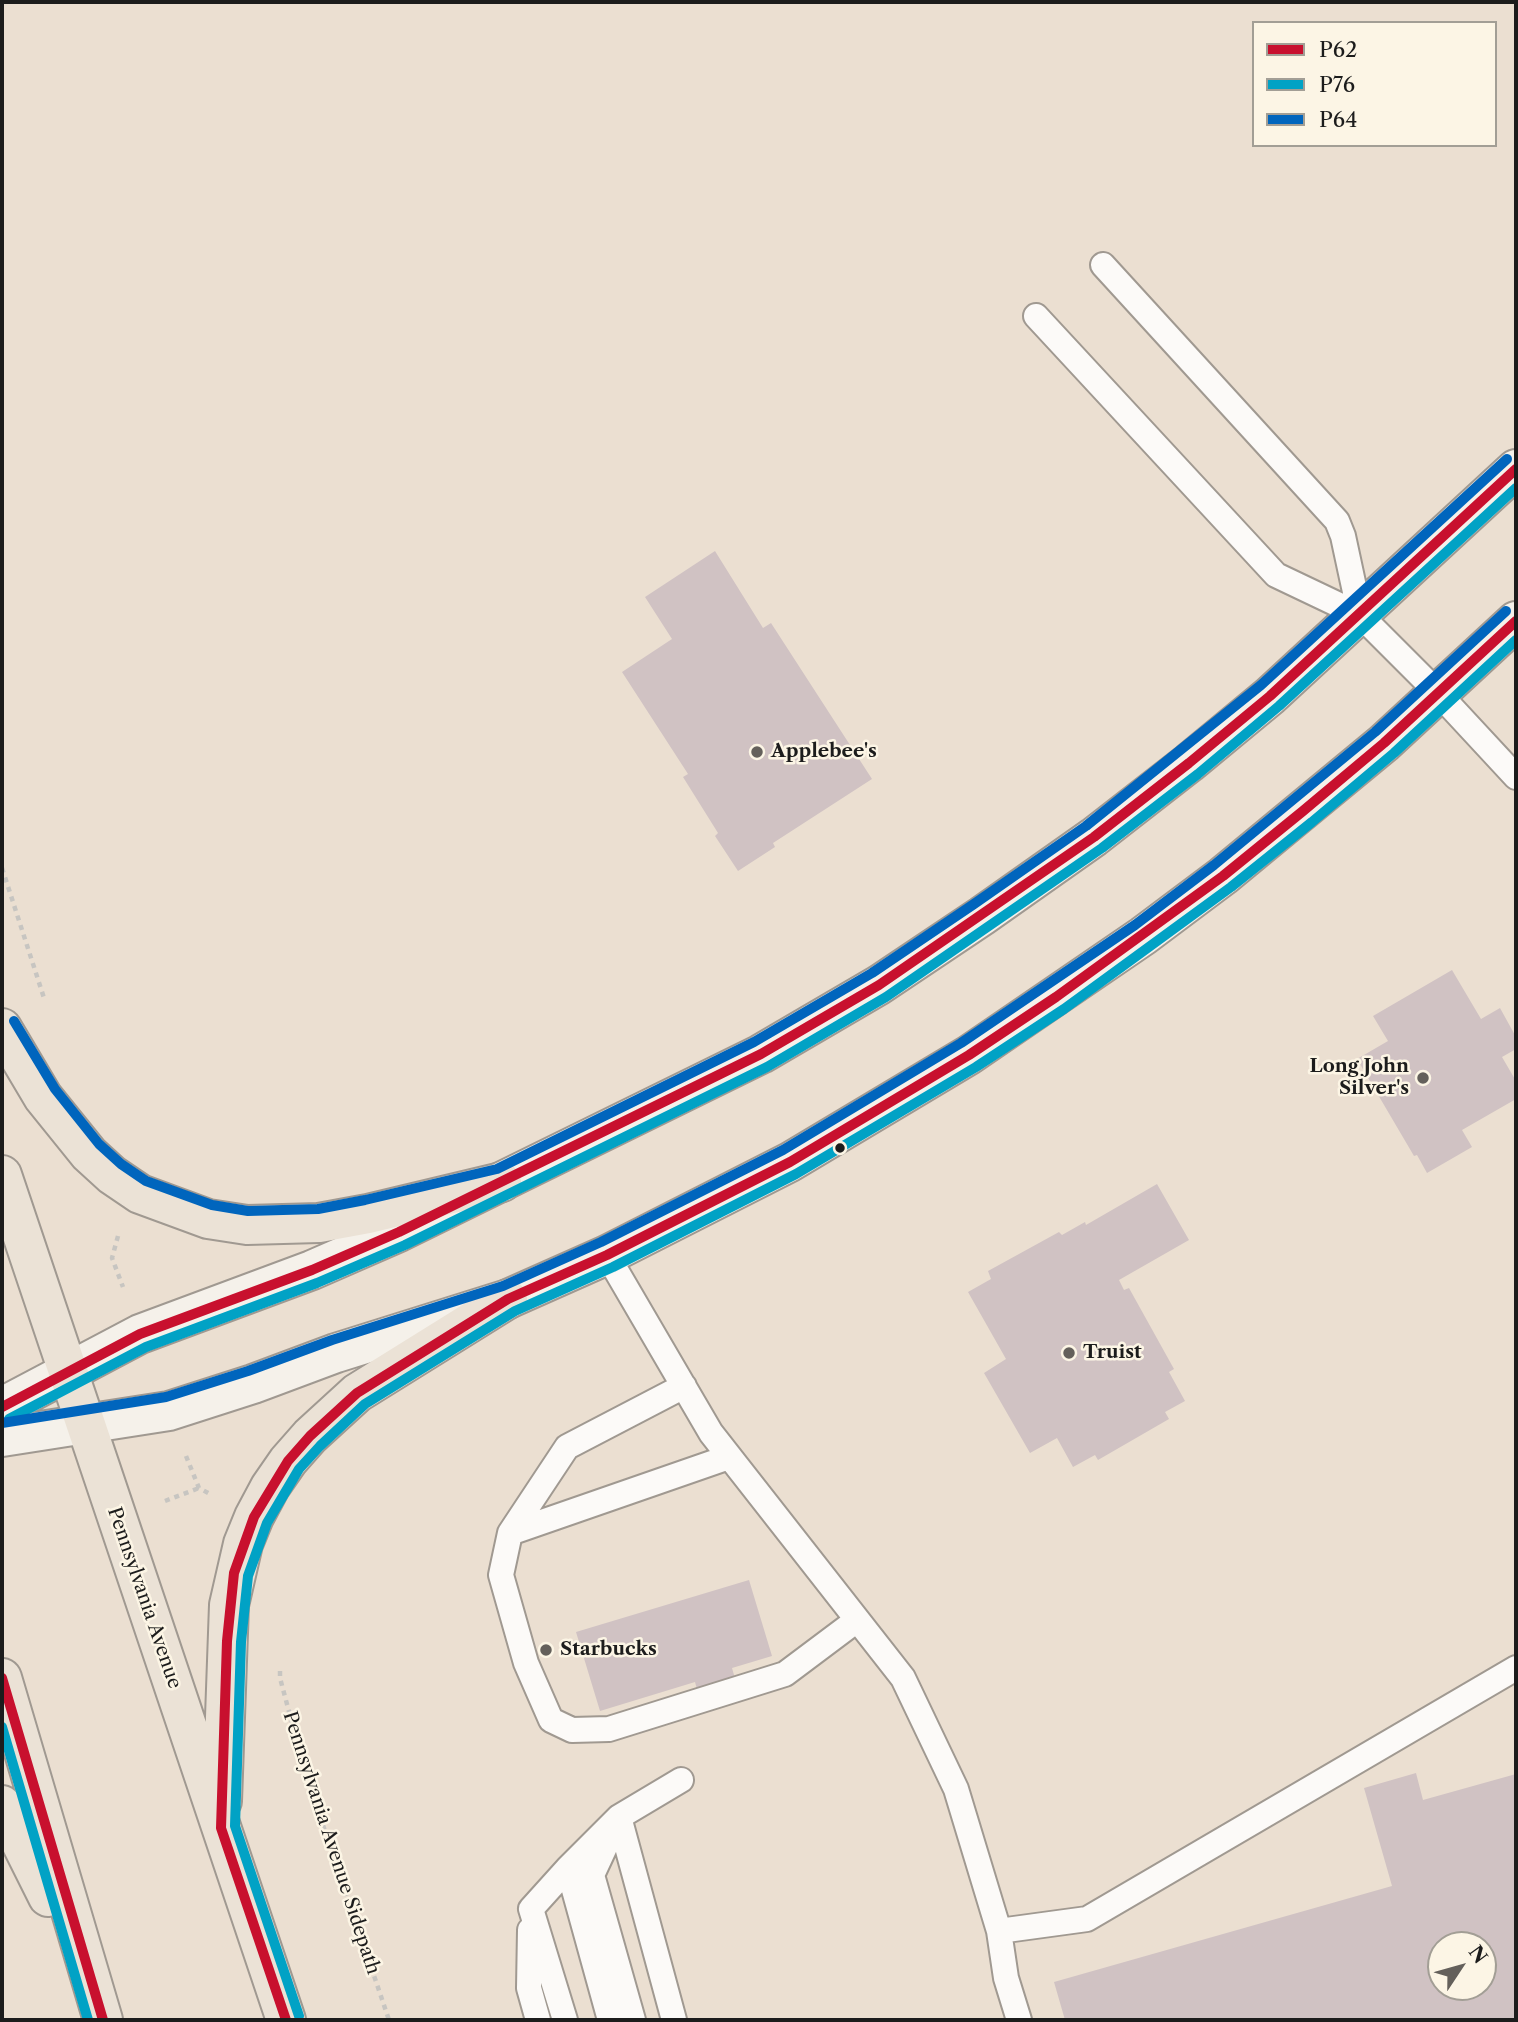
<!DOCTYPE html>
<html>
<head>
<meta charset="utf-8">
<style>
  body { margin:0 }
  #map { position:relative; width:1518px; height:2022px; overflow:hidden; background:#ebdfd1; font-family:"Libre Caslon Text",serif }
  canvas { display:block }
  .frame { position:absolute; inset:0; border:4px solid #1c1c1c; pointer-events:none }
  .legend { position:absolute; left:1252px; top:21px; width:245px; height:126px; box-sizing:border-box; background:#fcf5e5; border:2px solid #a29e95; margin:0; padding:9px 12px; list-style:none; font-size:21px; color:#1c1c1c }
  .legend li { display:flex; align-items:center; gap:14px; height:35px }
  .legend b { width:35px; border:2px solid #a29e95 }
  .north { position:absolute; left:1427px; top:1931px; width:70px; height:70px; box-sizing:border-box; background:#fcf5e5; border:2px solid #a29e95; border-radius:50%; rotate:54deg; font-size:19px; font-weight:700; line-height:28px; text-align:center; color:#1c1c1c }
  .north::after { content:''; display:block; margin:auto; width:24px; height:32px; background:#64605b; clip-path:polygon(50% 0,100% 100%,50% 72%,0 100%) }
</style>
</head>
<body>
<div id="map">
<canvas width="1518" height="2022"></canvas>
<div class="frame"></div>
<ul class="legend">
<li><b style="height:9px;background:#c8102e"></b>P62</li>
<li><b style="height:9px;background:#01a2c5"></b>P76</li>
<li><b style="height:9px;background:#0065bd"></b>P64</li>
</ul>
<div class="north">N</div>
</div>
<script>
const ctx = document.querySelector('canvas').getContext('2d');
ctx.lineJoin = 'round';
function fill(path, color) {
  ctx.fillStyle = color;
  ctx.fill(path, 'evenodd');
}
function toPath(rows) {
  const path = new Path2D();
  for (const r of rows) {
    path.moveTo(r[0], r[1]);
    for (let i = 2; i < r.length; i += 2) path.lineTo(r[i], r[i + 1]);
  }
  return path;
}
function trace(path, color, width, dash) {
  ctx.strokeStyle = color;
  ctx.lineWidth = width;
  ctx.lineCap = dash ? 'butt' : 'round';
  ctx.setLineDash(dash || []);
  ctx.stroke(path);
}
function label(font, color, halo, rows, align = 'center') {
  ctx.font = font + ' "Libre Caslon Text",serif';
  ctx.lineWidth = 5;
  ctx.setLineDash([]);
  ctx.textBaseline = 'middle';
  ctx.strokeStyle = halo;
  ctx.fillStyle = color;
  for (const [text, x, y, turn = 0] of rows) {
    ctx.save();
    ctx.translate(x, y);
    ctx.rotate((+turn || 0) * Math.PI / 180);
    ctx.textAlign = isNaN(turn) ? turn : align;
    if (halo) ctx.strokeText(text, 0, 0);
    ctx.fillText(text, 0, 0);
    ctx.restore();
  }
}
fill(toPath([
  [715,551,763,628,771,623,872,779,773,843,775,847,738,871,715,836,718,833,683,777,688,774,622,672,672,639,645,597],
  [1452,970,1481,1019,1500,1008,1516,1037,1516,1049,1502,1057,1516,1081,1516,1099,1462,1130,1472,1147,1427,1173,1417,1155,1414,1156,1357,1059,1388,1041,1373,1016],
  [1157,1184,1189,1240,1119,1280,1124,1290,1129,1288,1174,1369,1169,1372,1185,1401,1165,1412,1169,1419,1098,1460,1095,1455,1073,1467,1057,1438,1030,1453,984,1373,1006,1359,968,1292,991,1279,988,1271,1059,1232,1062,1235,1085,1222,1086,1225],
  [749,1580,772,1656,732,1668,736,1682,698,1693,695,1682,600,1711,576,1632],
  [1416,1773,1423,1800,1516,1774,1516,2020,1065,2020,1054,1982,1392,1886,1364,1788],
  [1441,1945,1483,1945,1483,1987,1441,1987]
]), '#d0c2c3');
const lane = toPath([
  [1103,265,1337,521,1343,536,1360,615],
  [1036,316,1276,575,1360,615,1439,694,1516,777],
  [607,1255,711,1433,903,1678,956,1789,999,1931,1087,1919,1516,1668],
  [684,1386,567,1447,510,1533,501,1575,526,1663,551,1720,572,1730,609,1729,785,1674,857,1620],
  [510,1533,729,1457],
  [530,1930,529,1988,538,2020],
  [999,1931,1006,1978,1019,2020],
  [565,2020,531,1909,568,1868],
  [610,2020,568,1868,619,1817,674,2020],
  [633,2020,592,1875,619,1817,681,1780]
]);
const secondary = toPath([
  [2,1407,140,1334,312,1270,399,1232,761,1054,879,985,982,916,1094,837,1189,763,1270,696,1516,469],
  [2,1437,169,1411,253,1384,336,1353,508,1299,607,1255,790,1162,969,1055,1143,936,1223,876,1384,743,1516,621]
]);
const highway = toPath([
  [2,1028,43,1097,89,1154,112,1175,140,1194,208,1219,247,1225,319,1223,368,1214,502,1182],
  [2,1175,286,2020],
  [2,1678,103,2020],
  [222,1801,229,1605,243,1544,254,1517,270,1487,288,1461,310,1436,357,1393,508,1299],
  [2,1805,48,1897]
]);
trace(lane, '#a09991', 28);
trace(secondary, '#a09991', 42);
trace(highway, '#a09991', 42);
trace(toPath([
  [2,868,44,998],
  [118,1236,112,1258,123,1287],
  [186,1456,199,1488,210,1494],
  [165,1501,199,1488],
  [280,1671,280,1678,306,1775,389,2020]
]), '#c7c5c1', 4.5, [5, 5]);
trace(lane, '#fcfaf8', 24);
trace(secondary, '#f5f1ea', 38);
trace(highway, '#ebe2d6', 38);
trace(toPath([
  [2,1407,140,1334,312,1270,399,1232,761,1054,879,985,1094,837,1189,763,1270,696,1516,469],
  [2,1678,103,2020],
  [286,2020,221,1828,227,1641,234,1573,254,1517,288,1461,310,1436,357,1393,508,1299,607,1255,790,1162,969,1055,1056,997,1223,876,1303,811,1384,743,1516,621]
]), '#c8102e', 10);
trace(toPath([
  [9,1419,146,1347,317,1283,405,1245,767,1067,886,997,1102,848,1198,774,1279,706,1516,488],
  [2,1727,88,2020],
  [299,2016,235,1826,241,1642,248,1576,267,1523,299,1469,320,1446,365,1404,515,1311,613,1267,796,1174,976,1067,1064,1009,1231,887,1312,822,1394,753,1516,640]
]), '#01a2c5', 10);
trace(toPath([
  [14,1021,55,1089,99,1144,121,1164,146,1181,212,1205,248,1211,318,1209,365,1200,497,1169,754,1042,872,973,974,904,1086,826,1261,685,1507,459],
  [2,1423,166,1397,248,1371,332,1340,503,1286,601,1242,783,1150,961,1043,1135,925,1214,865,1375,732,1506,611]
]), '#0065bd', 10);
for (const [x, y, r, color] of [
  [757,752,7,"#64605b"],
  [1423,1078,7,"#64605b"],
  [840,1148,6,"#1c1c1c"],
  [1069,1353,7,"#64605b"],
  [546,1650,7,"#64605b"]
]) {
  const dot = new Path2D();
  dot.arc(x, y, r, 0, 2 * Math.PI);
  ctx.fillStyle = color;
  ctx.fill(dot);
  trace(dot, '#fcf5e5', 2.5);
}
label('bold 19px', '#1c1c1c', '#fcf5e5', [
  ["Applebee's",771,752],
  ["Long John",1409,1067,"right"],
  ["Silver's",1409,1089,"right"],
  ["Truist",1083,1353],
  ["Starbucks",560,1650]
], 'left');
label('19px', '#1c1c1c', '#fcf5e5', [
  ["Pennsylvania Avenue",144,1598,71],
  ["Pennsylvania Avenue Sidepath",331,1843,72]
]);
</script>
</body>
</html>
